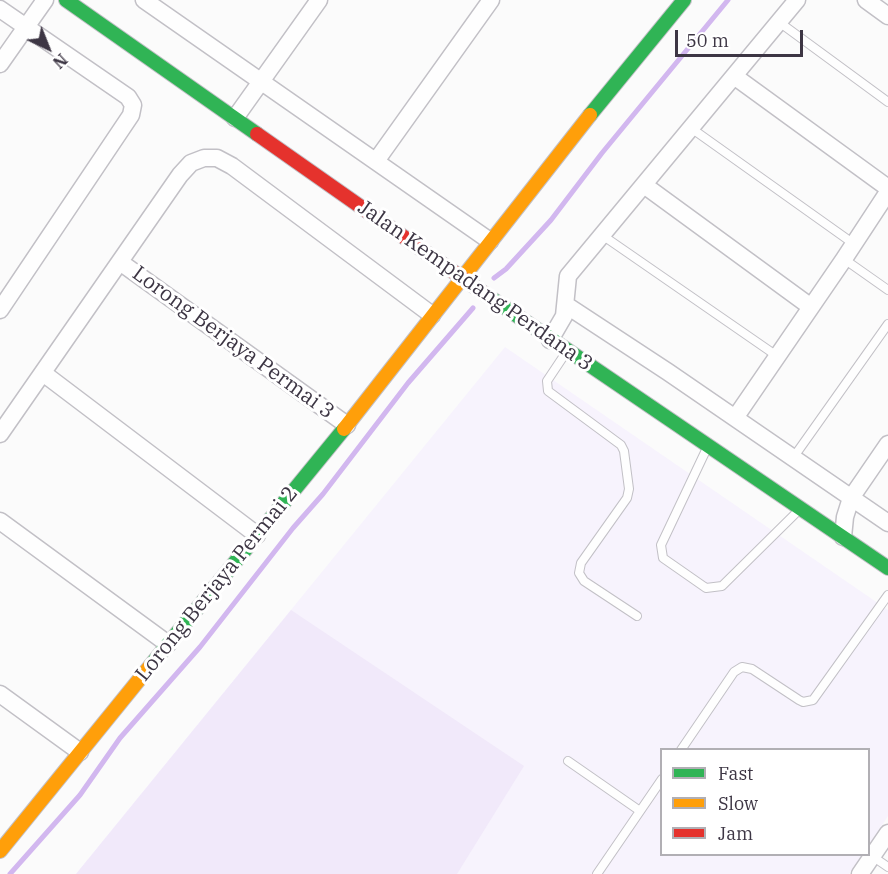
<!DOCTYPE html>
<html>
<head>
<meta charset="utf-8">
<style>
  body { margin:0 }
  #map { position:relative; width:888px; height:874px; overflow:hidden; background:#fbfbfb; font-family:"IBM Plex Serif",serif }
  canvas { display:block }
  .legend { position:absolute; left:660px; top:748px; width:210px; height:108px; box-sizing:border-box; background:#fff; border:2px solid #b1afb4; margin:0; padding:8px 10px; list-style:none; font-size:18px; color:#3d3644 }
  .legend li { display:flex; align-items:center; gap:12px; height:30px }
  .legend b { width:30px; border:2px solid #b1afb4 }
  .north { position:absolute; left:18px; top:18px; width:60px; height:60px; -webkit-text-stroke:4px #fff; paint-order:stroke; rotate:137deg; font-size:16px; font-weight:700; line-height:24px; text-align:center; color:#3d3644 }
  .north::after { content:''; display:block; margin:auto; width:21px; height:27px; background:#3d3644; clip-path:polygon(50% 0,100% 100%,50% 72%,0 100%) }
  .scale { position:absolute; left:675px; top:30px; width:128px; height:27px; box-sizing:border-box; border:3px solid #3d3644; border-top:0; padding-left:8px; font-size:18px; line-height:21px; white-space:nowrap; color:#3d3644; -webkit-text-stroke:4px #fff; paint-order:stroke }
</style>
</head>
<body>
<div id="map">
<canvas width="888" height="874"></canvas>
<ul class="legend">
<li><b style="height:8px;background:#30b455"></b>Fast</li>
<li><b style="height:8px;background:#ff9f0a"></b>Slow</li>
<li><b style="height:8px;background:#e5322d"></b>Jam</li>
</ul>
<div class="north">N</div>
<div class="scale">50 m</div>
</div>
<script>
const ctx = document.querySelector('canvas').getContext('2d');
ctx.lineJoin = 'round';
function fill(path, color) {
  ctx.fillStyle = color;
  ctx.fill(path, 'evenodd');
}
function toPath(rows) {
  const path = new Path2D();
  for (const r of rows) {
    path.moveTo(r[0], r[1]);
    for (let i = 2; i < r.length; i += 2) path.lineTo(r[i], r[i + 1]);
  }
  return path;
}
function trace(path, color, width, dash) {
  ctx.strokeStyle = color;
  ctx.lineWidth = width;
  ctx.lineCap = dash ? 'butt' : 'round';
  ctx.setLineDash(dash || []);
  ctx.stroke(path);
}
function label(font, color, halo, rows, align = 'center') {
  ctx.font = font + ' "IBM Plex Serif",serif';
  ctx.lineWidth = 6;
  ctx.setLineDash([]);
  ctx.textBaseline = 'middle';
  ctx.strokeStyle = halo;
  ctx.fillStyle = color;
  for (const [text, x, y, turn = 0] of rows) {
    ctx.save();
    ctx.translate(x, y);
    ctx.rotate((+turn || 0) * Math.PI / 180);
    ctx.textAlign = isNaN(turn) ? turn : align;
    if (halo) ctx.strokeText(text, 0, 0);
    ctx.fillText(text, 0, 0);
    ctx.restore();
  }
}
fill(toPath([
  [505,347,888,610,888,816,869,845,868,750,662,750,662,854,862,855,849,874,76,874]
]), '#f7f3fd');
fill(toPath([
  [291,610,524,766,457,874,76,874]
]), '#f1e9fa');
trace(toPath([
  [494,278,506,269,551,220,602,153,728,0],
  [10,874,80,795,120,738,200,647,293,528,323,494,408,383,473,308]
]), '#d2b7ef', 5);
const lane = toPath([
  [779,22,888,102],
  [691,128,854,244],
  [602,235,777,356],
  [844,259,888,290],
  [565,354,547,381,548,391,621,445,624,451,629,489,627,498,581,563,579,573,584,581,637,616],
  [707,448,661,545,663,558,706,588,722,586,799,510],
  [793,458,888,324],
  [681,750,734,672,742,667,752,669,799,700,803,702,813,700,888,595],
  [568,761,640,811],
  [872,856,888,867],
  [597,874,662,779]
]);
const street = toPath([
  [144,0,490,241],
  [866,0,888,16],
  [0,9,128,97,133,105,131,115,0,310],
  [0,64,45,0],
  [734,76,888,188],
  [235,118,319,0],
  [376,161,491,0],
  [644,185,811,307],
  [120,262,347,425],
  [566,305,668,372,888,523],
  [550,340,564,316,568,276,797,0],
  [43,373,257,535],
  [735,418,844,259,888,192],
  [0,434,180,175,191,163,204,158,217,158,232,166,432,315],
  [0,521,168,644],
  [843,537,845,517,851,498,888,444],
  [0,694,80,752],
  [860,874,888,833]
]);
const fast = toPath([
  [66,0,257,134],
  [590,115,684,0],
  [485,294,888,568],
  [151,665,344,429]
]);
const slow = toPath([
  [344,429,590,115],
  [0,851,151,665]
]);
const jam = toPath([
  [257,134,485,294]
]);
trace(lane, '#c2c0c6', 10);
trace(street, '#c2c0c6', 19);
trace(fast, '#c2c0c6', 16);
trace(slow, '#c2c0c6', 16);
trace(jam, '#c2c0c6', 16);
trace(lane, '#fefefe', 8);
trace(street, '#fefefe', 16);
trace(fast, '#30b455', 14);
trace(slow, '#ff9f0a', 14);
trace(jam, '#e5322d', 14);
label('21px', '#3d3644', '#fff', [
  ["Jalan Kempadang Perdana 3",475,286,35],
  ["Lorong Berjaya Permai 3",233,343,36],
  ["Lorong Berjaya Permai 2",217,584,-51]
]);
</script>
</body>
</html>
